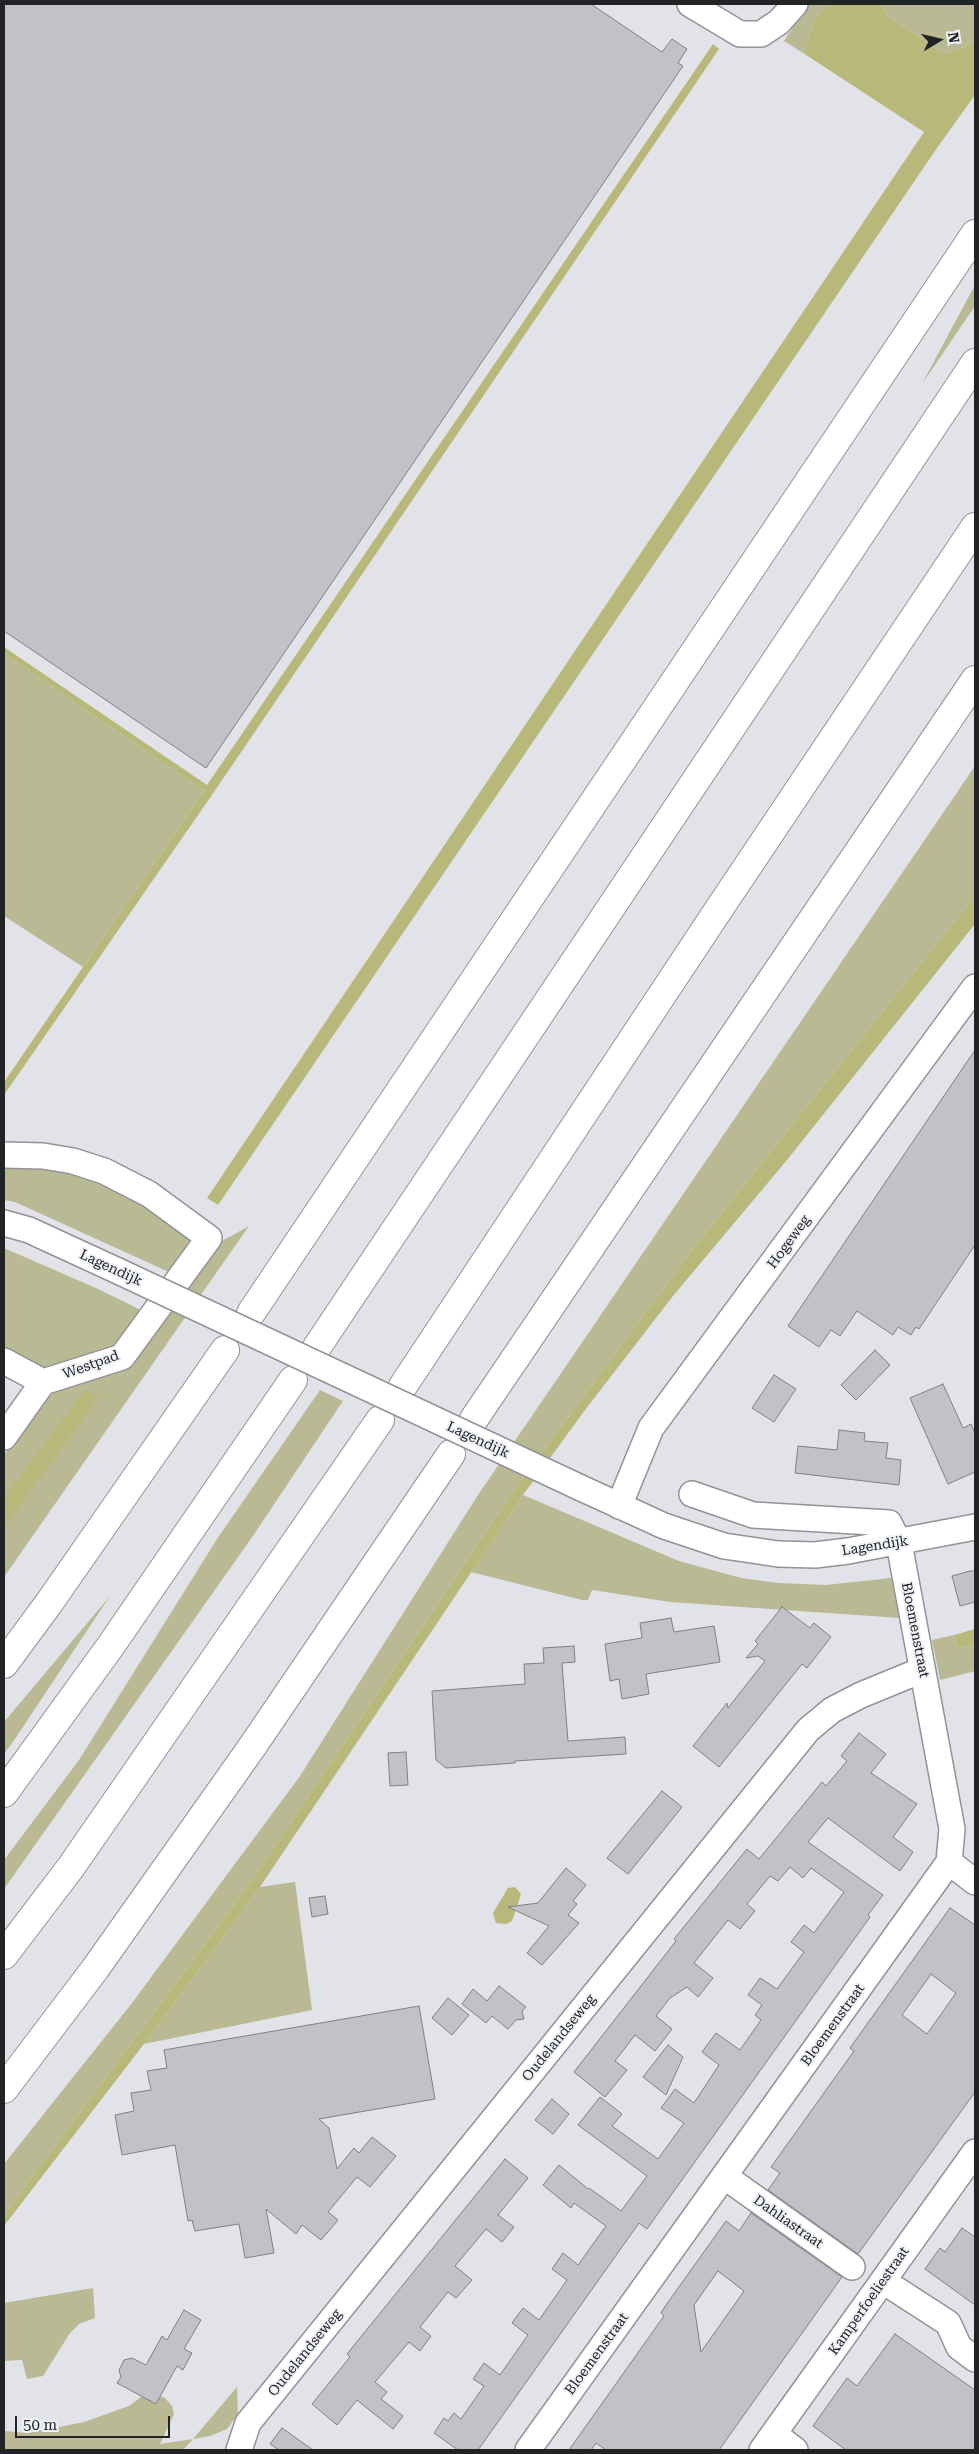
<!DOCTYPE html>
<html>
<head>
<meta charset="utf-8">
<style>
  body { margin:0 }
  #map { position:relative; width:979px; height:2454px; overflow:hidden; background:#e1e3e9; font-family:"Roboto Serif",serif }
  canvas { display:block }
  .frame { position:absolute; inset:0; border:5px solid #222325; pointer-events:none }
  .north { position:absolute; left:914px; top:15px; width:50px; height:50px; -webkit-text-stroke:4px #eef1f6; paint-order:stroke; rotate:81deg; font-size:14px; font-weight:700; line-height:20px; text-align:center; color:#222325 }
  .north::after { content:''; display:block; margin:auto; width:18px; height:22px; background:#222325; clip-path:polygon(50% 0,100% 100%,50% 72%,0 100%) }
  .scale { position:absolute; left:15px; top:2416px; width:155px; height:22px; box-sizing:border-box; border:2px solid #222325; border-top:0; padding-left:6px; font-size:15px; line-height:18px; white-space:nowrap; color:#222325; -webkit-text-stroke:4px #eef1f6; paint-order:stroke }
</style>
</head>
<body>
<div id="map">
<canvas width="979" height="2454"></canvas>
<div class="frame"></div>
<div class="north">N</div>
<div class="scale">50 m</div>
</div>
<script>
const ctx = document.querySelector('canvas').getContext('2d');
ctx.lineJoin = 'round';
function fill(path, color) {
  ctx.fillStyle = color;
  ctx.fill(path, 'evenodd');
}
function toPath(rows) {
  const path = new Path2D();
  for (const r of rows) {
    path.moveTo(r[0], r[1]);
    for (let i = 2; i < r.length; i += 2) path.lineTo(r[i], r[i + 1]);
  }
  return path;
}
function trace(path, color, width, dash) {
  ctx.strokeStyle = color;
  ctx.lineWidth = width;
  ctx.lineCap = dash ? 'butt' : 'round';
  ctx.setLineDash(dash || []);
  ctx.stroke(path);
}
function label(font, color, halo, rows, align = 'center') {
  ctx.font = font + ' "Roboto Serif",serif';
  ctx.lineWidth = 4;
  ctx.setLineDash([]);
  ctx.textBaseline = 'middle';
  ctx.strokeStyle = halo;
  ctx.fillStyle = color;
  for (const [text, x, y, turn = 0] of rows) {
    ctx.save();
    ctx.translate(x, y);
    ctx.rotate((+turn || 0) * Math.PI / 180);
    ctx.textAlign = isNaN(turn) ? turn : align;
    if (halo) ctx.strokeText(text, 0, 0);
    ctx.fillText(text, 0, 0);
    ctx.restore();
  }
}
fill(toPath([
  [808,4,830,4,815,18,803,53,784,41],
  [880,4,975,4,975,40,967,46,943,54,887,15],
  [975,285,975,306,922,384,947,337],
  [4,654,204,791,83,967,4,916],
  [975,766,975,896,693,1249,519,1483,246,1889,4,2215,4,2164,132,2003,300,1776,478,1495],
  [4,1162,58,1164,102,1179,196,1237,171,1273,15,1202,4,1200],
  [249,1226,205,1289,4,1577,4,1455,39,1407,60,1386,78,1381,97,1379,120,1368,200,1263,222,1241],
  [4,1248,96,1288,147,1313,129,1341,57,1370,29,1367,4,1356],
  [320,1390,343,1401,255,1533,4,1889,4,1860,79,1760,217,1539],
  [523,1495,679,1561,741,1578,778,1583,826,1585,891,1578,894,1584,900,1618,670,1602,592,1590,588,1600,582,1600,471,1572],
  [110,1596,15,1739,4,1754,4,1722],
  [954,1635,958,1648,975,1644,975,1671,940,1680,932,1640],
  [295,1882,312,2010,144,2044,260,1887],
  [93,2288,95,2318,79,2324,70,2333,43,2376,27,2379,22,2360,4,2361,4,2303],
  [237,2387,238,2414,227,2429,210,2436,193,2439,183,2450,4,2450,4,2431,29,2433,84,2422,129,2406,149,2391,165,2398,172,2406,174,2414,160,2444,193,2439]
]), '#b9b994');
fill(toPath([
  [830,4,880,4,887,15,943,54,967,46,975,40,975,95,937,148,218,1205,207,1198,924,132,803,53,815,18],
  [713,44,719,49,214,792,4,1095,4,1082,204,791,4,654,4,647,207,785],
  [975,896,975,924,787,1160,673,1296,585,1410,523,1495,260,1887,144,2044,4,2226,4,2215,246,1889,519,1483,693,1249],
  [85,1390,99,1397,4,1527,4,1498],
  [975,1629,975,1644,958,1648,954,1635],
  [515,1887,521,1894,512,1921,506,1924,496,1923,493,1913,508,1888]
]), '#b9b87b');
const building = toPath([
  [4,4,591,4,662,52,672,39,687,49,678,63,683,66,206,768,4,631,4,4],
  [975,1050,975,1245,919,1329,916,1327,911,1335,898,1327,893,1335,857,1311,840,1336,831,1330,819,1347,788,1326,975,1050],
  [875,1350,890,1365,856,1400,841,1385,875,1350],
  [774,1375,796,1389,774,1422,752,1408,774,1375],
  [943,1384,963,1428,971,1424,975,1433,975,1472,948,1484,910,1398,943,1384],
  [839,1430,865,1433,864,1441,888,1443,886,1458,901,1460,899,1485,795,1473,798,1446,837,1450,839,1430],
  [970,1571,975,1571,975,1602,960,1606,952,1576,970,1571],
  [782,1607,810,1628,814,1623,831,1637,807,1668,802,1664,719,1767,693,1746,727,1703,728,1708,765,1661,758,1656,746,1658,758,1644,755,1641,782,1607],
  [671,1618,674,1632,714,1626,720,1662,646,1674,649,1694,622,1699,619,1679,610,1681,605,1644,642,1638,640,1623,671,1618],
  [574,1646,575,1662,562,1663,568,1741,625,1737,626,1754,515,1761,515,1763,446,1768,436,1760,432,1691,525,1684,524,1664,544,1663,543,1648,574,1646],
  [859,1733,886,1754,871,1773,917,1804,893,1837,913,1852,900,1871,828,1818,808,1842,883,1895,868,1915,870,1917,659,2212,647,2229,639,2223,478,2450,458,2450,434,2433,444,2418,448,2421,454,2413,461,2419,484,2386,473,2379,484,2363,500,2375,528,2335,512,2323,523,2308,539,2320,567,2280,552,2269,563,2253,578,2265,606,2226,574,2203,571,2208,543,2185,559,2165,588,2189,589,2188,621,2211,647,2176,578,2125,600,2097,622,2114,612,2126,658,2159,684,2123,661,2108,675,2089,694,2103,719,2065,702,2052,716,2033,740,2050,761,2020,755,2015,762,2005,748,1995,760,1978,777,1989,804,1952,791,1942,804,1925,814,1933,844,1892,811,1868,803,1878,790,1867,778,1881,770,1876,747,1904,755,1911,740,1929,728,1920,694,1963,713,1978,698,1997,687,1987,670,1998,656,2016,672,2029,655,2051,635,2035,615,2061,627,2070,605,2097,574,2072,676,1941,674,1939,747,1849,759,1859,822,1782,826,1786,847,1761,841,1756,859,1733],
  [406,1752,408,1785,390,1786,388,1753,406,1752],
  [662,1791,682,1807,628,1874,607,1858,662,1791],
  [566,1868,586,1885,573,1901,577,1904,568,1915,579,1923,542,1965,527,1953,549,1926,508,1907,538,1903,566,1868],
  [325,1896,328,1914,312,1917,309,1898,325,1896],
  [950,1908,975,1925,975,2092,858,2254,768,2190,780,2173,771,2167,854,2051,850,2048,950,1908],
  [931,1974,956,1993,927,2034,902,2015,931,1974],
  [499,1986,526,2007,522,2011,524,2019,516,2020,508,2029,492,2016,486,2023,462,2004,473,1989,487,2001,499,1986],
  [448,1998,469,2015,452,2035,432,2018,448,1998],
  [419,2006,435,2099,319,2119,329,2128,337,2169,354,2148,359,2153,372,2137,396,2156,370,2187,357,2177,328,2212,338,2220,321,2240,302,2225,296,2234,266,2209,274,2253,245,2258,239,2224,195,2231,192,2220,188,2221,175,2145,122,2155,115,2115,134,2111,131,2093,151,2090,147,2071,167,2068,164,2050,419,2006],
  [668,2045,683,2057,666,2095,643,2077,668,2045],
  [552,2099,569,2114,553,2134,535,2120,552,2099],
  [505,2159,528,2178,498,2215,514,2227,502,2242,486,2229,455,2266,472,2280,456,2298,448,2292,420,2327,431,2336,420,2351,409,2342,375,2382,387,2392,381,2399,403,2416,393,2429,357,2400,337,2425,312,2404,350,2357,347,2354,505,2159],
  [751,2213,842,2277,719,2450,606,2450,596,2443,591,2450,569,2450,664,2316,661,2313,666,2305,726,2221,739,2231,751,2213],
  [718,2271,744,2291,701,2352,694,2305,718,2271],
  [962,2228,975,2237,975,2305,925,2269,940,2248,945,2252,962,2228],
  [184,2310,201,2320,184,2349,192,2353,183,2370,177,2366,156,2404,117,2383,121,2377,119,2370,124,2360,132,2358,146,2365,162,2336,167,2340,184,2310],
  [895,2334,975,2390,975,2450,846,2450,813,2426,847,2378,857,2386,895,2334],
  [282,2428,313,2450,279,2450,270,2444,282,2428]
]);
fill(building, '#c0c2c7');
trace(building, '#7e8085', 1);
const minor = toPath([
  [690,4,740,34,761,34,779,22,795,4],
  [4,1155,43,1156,73,1161,104,1171,149,1194,209,1238,122,1357,43,1382,4,1437],
  [4,1223,29,1230,118,1271],
  [4,1361,43,1382],
  [581,1488,664,1526,724,1546,778,1554,815,1555,848,1551,975,1527],
  [619,1506,651,1428,975,987],
  [949,1862,975,1882],
  [724,2176,852,2267],
  [883,2281,948,2323,959,2347,975,2359],
  [774,2434,795,2450],
  [239,2450,248,2423,808,1730,832,1710,861,1695,922,1670],
  [528,2450,949,1862,952,1829,899,1543,889,1523,753,1515,692,1494],
  [762,2450,975,2152]
]);
const highway = toPath([
  [251,1313,975,234],
  [317,1347,975,363],
  [403,1386,717,912,975,527],
  [474,1419,975,680],
  [4,1664,49,1603,225,1350],
  [4,1793,112,1644,293,1380],
  [4,1955,71,1867,380,1420],
  [4,2089,95,1969,252,1747,451,1454]
]);
trace(minor, '#919398', 28);
trace(highway, '#919398', 30);
trace(minor, '#fff', 25);
trace(highway, '#fff', 28);
const minorBridge = toPath([
  [118,1271,581,1488]
]);
trace(minorBridge, '#919398', 28, []);
trace(minorBridge, '#fff', 25);
label('14px', '#222325', '#eef1f6', [
  ["Hogeweg",789,1242,-54],
  ["Lagendijk",111,1268,25],
  ["Westpad",91,1365,-20],
  ["Lagendijk",478,1440,25],
  ["Lagendijk",875,1546,-9],
  ["Bloemenstraat",915,1630,79],
  ["Bloemenstraat",833,2025,-54],
  ["Oudelandseweg",559,2038,-51],
  ["Dahliastraat",788,2222,35],
  ["Kamperfoeliestraat",869,2301,-55],
  ["Oudelandseweg",305,2353,-51],
  ["Bloemenstraat",597,2354,-54]
]);
</script>
</body>
</html>
